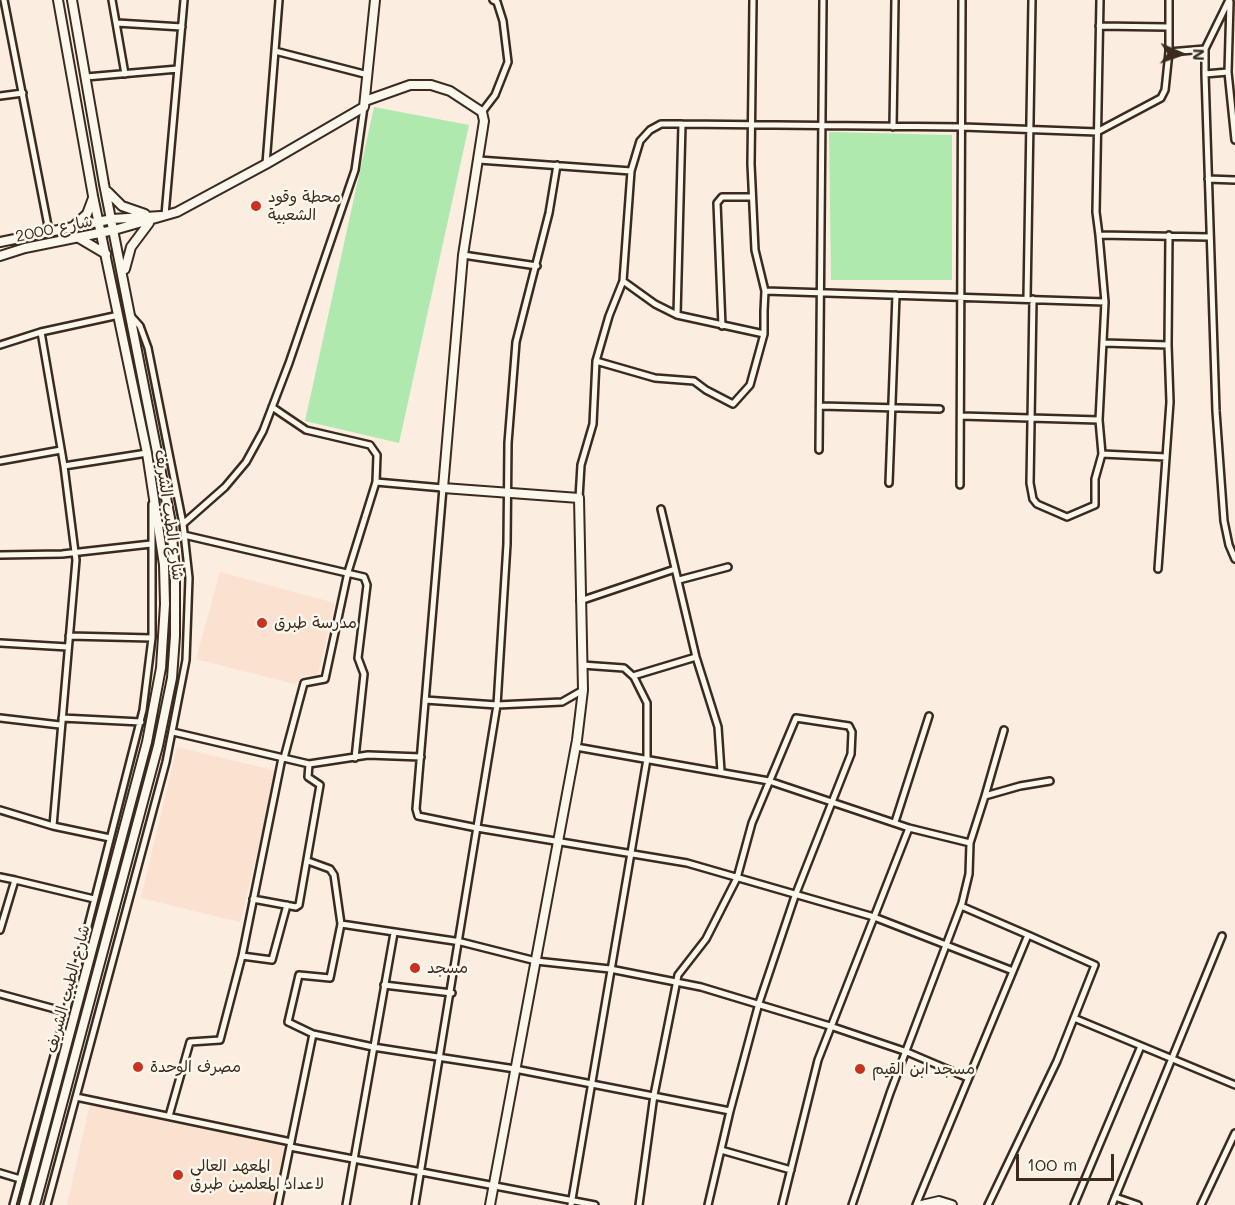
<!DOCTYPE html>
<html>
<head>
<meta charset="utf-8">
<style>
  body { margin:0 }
  #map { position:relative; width:1235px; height:1205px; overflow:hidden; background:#fbeddf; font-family:Mali,sans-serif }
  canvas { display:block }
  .north { position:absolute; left:1151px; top:24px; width:60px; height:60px; -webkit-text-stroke:4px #fbf7ec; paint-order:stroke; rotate:92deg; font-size:16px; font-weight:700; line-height:24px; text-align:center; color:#3b2a1e }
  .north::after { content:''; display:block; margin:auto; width:21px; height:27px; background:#3b2a1e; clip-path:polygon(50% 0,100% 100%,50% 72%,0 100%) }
  .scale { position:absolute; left:1016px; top:1154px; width:98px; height:27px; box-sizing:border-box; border:3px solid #3b2a1e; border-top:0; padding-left:8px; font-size:18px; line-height:21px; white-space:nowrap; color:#3b2a1e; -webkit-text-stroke:4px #fbf7ec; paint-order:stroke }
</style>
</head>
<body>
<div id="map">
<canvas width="1235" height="1205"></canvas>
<div class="north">N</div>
<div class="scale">100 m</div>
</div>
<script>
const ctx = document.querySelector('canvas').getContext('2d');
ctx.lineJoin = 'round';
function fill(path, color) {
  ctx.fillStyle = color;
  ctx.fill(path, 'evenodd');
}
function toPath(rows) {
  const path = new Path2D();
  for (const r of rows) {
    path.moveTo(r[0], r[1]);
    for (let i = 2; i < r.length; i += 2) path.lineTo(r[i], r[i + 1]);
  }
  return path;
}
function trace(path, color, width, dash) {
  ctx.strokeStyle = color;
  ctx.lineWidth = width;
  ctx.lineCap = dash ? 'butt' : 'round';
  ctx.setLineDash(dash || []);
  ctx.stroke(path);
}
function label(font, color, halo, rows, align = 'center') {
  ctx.font = font + ' Mali,"Playpen Sans Arabic",sans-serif';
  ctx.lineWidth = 5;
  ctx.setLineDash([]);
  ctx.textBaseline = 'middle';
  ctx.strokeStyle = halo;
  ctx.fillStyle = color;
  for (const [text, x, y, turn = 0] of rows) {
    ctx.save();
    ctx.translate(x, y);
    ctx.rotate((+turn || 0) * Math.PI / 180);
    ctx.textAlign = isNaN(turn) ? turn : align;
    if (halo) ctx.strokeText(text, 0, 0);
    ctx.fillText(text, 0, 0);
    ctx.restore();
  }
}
fill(toPath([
  [220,572,335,603,318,675,303,676,295,684,196,659],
  [177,747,277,771,240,922,141,898],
  [90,1104,290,1145,274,1205,67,1205]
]), '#fbe1d0');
fill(toPath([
  [374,107,469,125,399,443,305,421],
  [829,132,952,135,952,280,831,280]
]), '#b0e9ad');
const street = toPath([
  [4,0,49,231],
  [112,0,125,74],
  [1100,0,1096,212,1099,235,1209,237],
  [1229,0,1205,49,1205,74,1216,411,1224,521,1229,545,1235,559],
  [1230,2,1228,72,1235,140],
  [117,23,182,27],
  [1099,26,1167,27],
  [275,51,368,75],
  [1169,52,1169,0],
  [1205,74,1228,72],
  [86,77,178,69],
  [0,96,23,93],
  [482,112,495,95,508,62,503,21,497,2,493,0],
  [893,127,895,0],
  [479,160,631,171],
  [266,164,279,0],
  [1208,179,1235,180],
  [165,215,184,0],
  [463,255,537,266],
  [623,281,655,304,677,315,764,334],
  [765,291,1105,302],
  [1027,299,1032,0],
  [1033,299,1030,483,1033,499,1037,504,1067,517,1095,505,1095,479,1102,454,1099,420,1105,302,1099,235],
  [677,315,682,124],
  [722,326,717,203,722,197,752,197],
  [41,332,64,466,76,560,53,826],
  [1104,343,1168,345,1169,235],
  [0,345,41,332,119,315],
  [596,361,655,378,694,381,706,390,733,404,750,385,764,334,764,311,765,291,755,250,751,164,753,0],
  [820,406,940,409],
  [272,407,306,430,370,445,377,455,376,482],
  [961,416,1099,420],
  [819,450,823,0],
  [1102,454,1166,457],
  [0,461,61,450],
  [64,466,147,453],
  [889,483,896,295],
  [960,485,962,0],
  [579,498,581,465,593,424,596,361,609,316,623,281,631,171,640,141,650,130,661,124,682,124,963,127,1097,132,1161,98,1165,90,1169,52,1205,49],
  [661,509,696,657,718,727,721,771],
  [183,524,225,487,246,462,263,431,289,363,355,170,364,107],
  [184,535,364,577,367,585,358,658,364,674,355,758],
  [0,555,62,554,151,544],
  [1158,569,1170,402,1168,345],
  [679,580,728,567],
  [580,601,675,569],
  [69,636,152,638],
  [0,643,68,647],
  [633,676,696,657],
  [425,700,497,705,562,702,583,690],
  [0,718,60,725],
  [62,718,141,722],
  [173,732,309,764,368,755,421,757],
  [576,747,769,781,909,828,970,843,969,874,962,903,890,1093,852,1205],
  [284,758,304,683,325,679,348,572,376,482,443,488,416,809,418,816,477,828,687,863,874,917,1013,971],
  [985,796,1004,730],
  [0,810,53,826,110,838],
  [895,822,929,716],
  [970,843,985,796,1020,786,1050,781],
  [308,861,330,869,334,875,341,924,461,942,536,961,610,969,701,987,833,1027,907,1052,968,1078],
  [0,877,15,880,0,930],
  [15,880,94,899],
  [253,899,296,907,299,905,320,785,308,777,309,764],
  [242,956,272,960,287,905],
  [384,985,452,993],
  [0,994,66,1012],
  [1074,1018,1235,1085],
  [313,1034,288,1022,299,975,330,978,341,924],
  [76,1097,291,1142],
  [169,1116,190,1042,220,1040,242,956,282,758],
  [290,1147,595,1205],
  [721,1150,791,1170],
  [0,1173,20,1179],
  [1115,1197,1138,1205],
  [13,1205,66,1012,143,710,152,638,152,504],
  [47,1205,166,762,186,660,189,578,183,524,148,348,140,326,131,316],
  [278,1205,313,1034,373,1047,515,1069,730,1111],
  [346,1205,394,933],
  [415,1205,497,705,507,544,508,443,516,342,549,213,557,165],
  [571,1205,647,759,647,703,634,677,624,668,582,665],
  [639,1205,654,1095,678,975,706,939,737,878,752,823,796,718,849,726,852,732,851,754,795,896,759,1003,730,1111,708,1205],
  [782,1205,818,1060,909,828],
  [916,1205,1028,935,961,906],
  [988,1205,1057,1061,1095,965,1028,935],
  [1074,1205,1141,1046],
  [1112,1205,1222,936],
  [1201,1205,1235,1133]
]);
const secondary = toPath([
  [365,101,410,85,431,85,450,91,482,112,484,121,463,255,443,488,579,498,583,690,577,740,490,1205],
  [108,192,122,206,145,214],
  [76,224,87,214,93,198],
  [79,238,106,254],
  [0,242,112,219,161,216],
  [0,256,25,248,114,230,177,212,266,164,364,107,375,0],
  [125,269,131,247,149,223],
  [24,1205,147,742,161,668,165,604,164,565,147,453,93,196,58,0],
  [35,1205,158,746,172,678,175,636,175,572,171,523,104,184,72,0],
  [922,1205,939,1201,952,1205]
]);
trace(street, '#3b2a1e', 10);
trace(secondary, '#3b2a1e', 12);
trace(street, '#fbf7ec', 5);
trace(secondary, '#fbf7ec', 8);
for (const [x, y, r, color] of [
  [256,206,6,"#c8321e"],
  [262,623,6,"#c8321e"],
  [415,968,6,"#c8321e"],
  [138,1067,6,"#c8321e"],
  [860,1069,6,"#c8321e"],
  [178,1175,6,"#c8321e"]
]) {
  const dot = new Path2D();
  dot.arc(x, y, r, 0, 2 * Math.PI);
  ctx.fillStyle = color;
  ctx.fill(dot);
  trace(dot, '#fbf7ec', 2);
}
label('16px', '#3b2a1e', '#fbf7ec', [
  ["محطة وقود",268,197],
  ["الشعبية",268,215],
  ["مدرسة طبرق",274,623],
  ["مسجد",427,968],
  ["مصرف الوحدة",150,1067],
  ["مسجد ابن القيم",872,1069],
  ["المعهد العالي",190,1166],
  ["لاعداد المعلمين طبرق",190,1184]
], 'left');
label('16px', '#3b2a1e', '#fbf7ec', [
  ["شارع 2000",54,229,-12],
  ["شارع الطيب الشريف",169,515,82],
  ["شارع الطيب الشريف",68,989,-75]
]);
</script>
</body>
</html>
